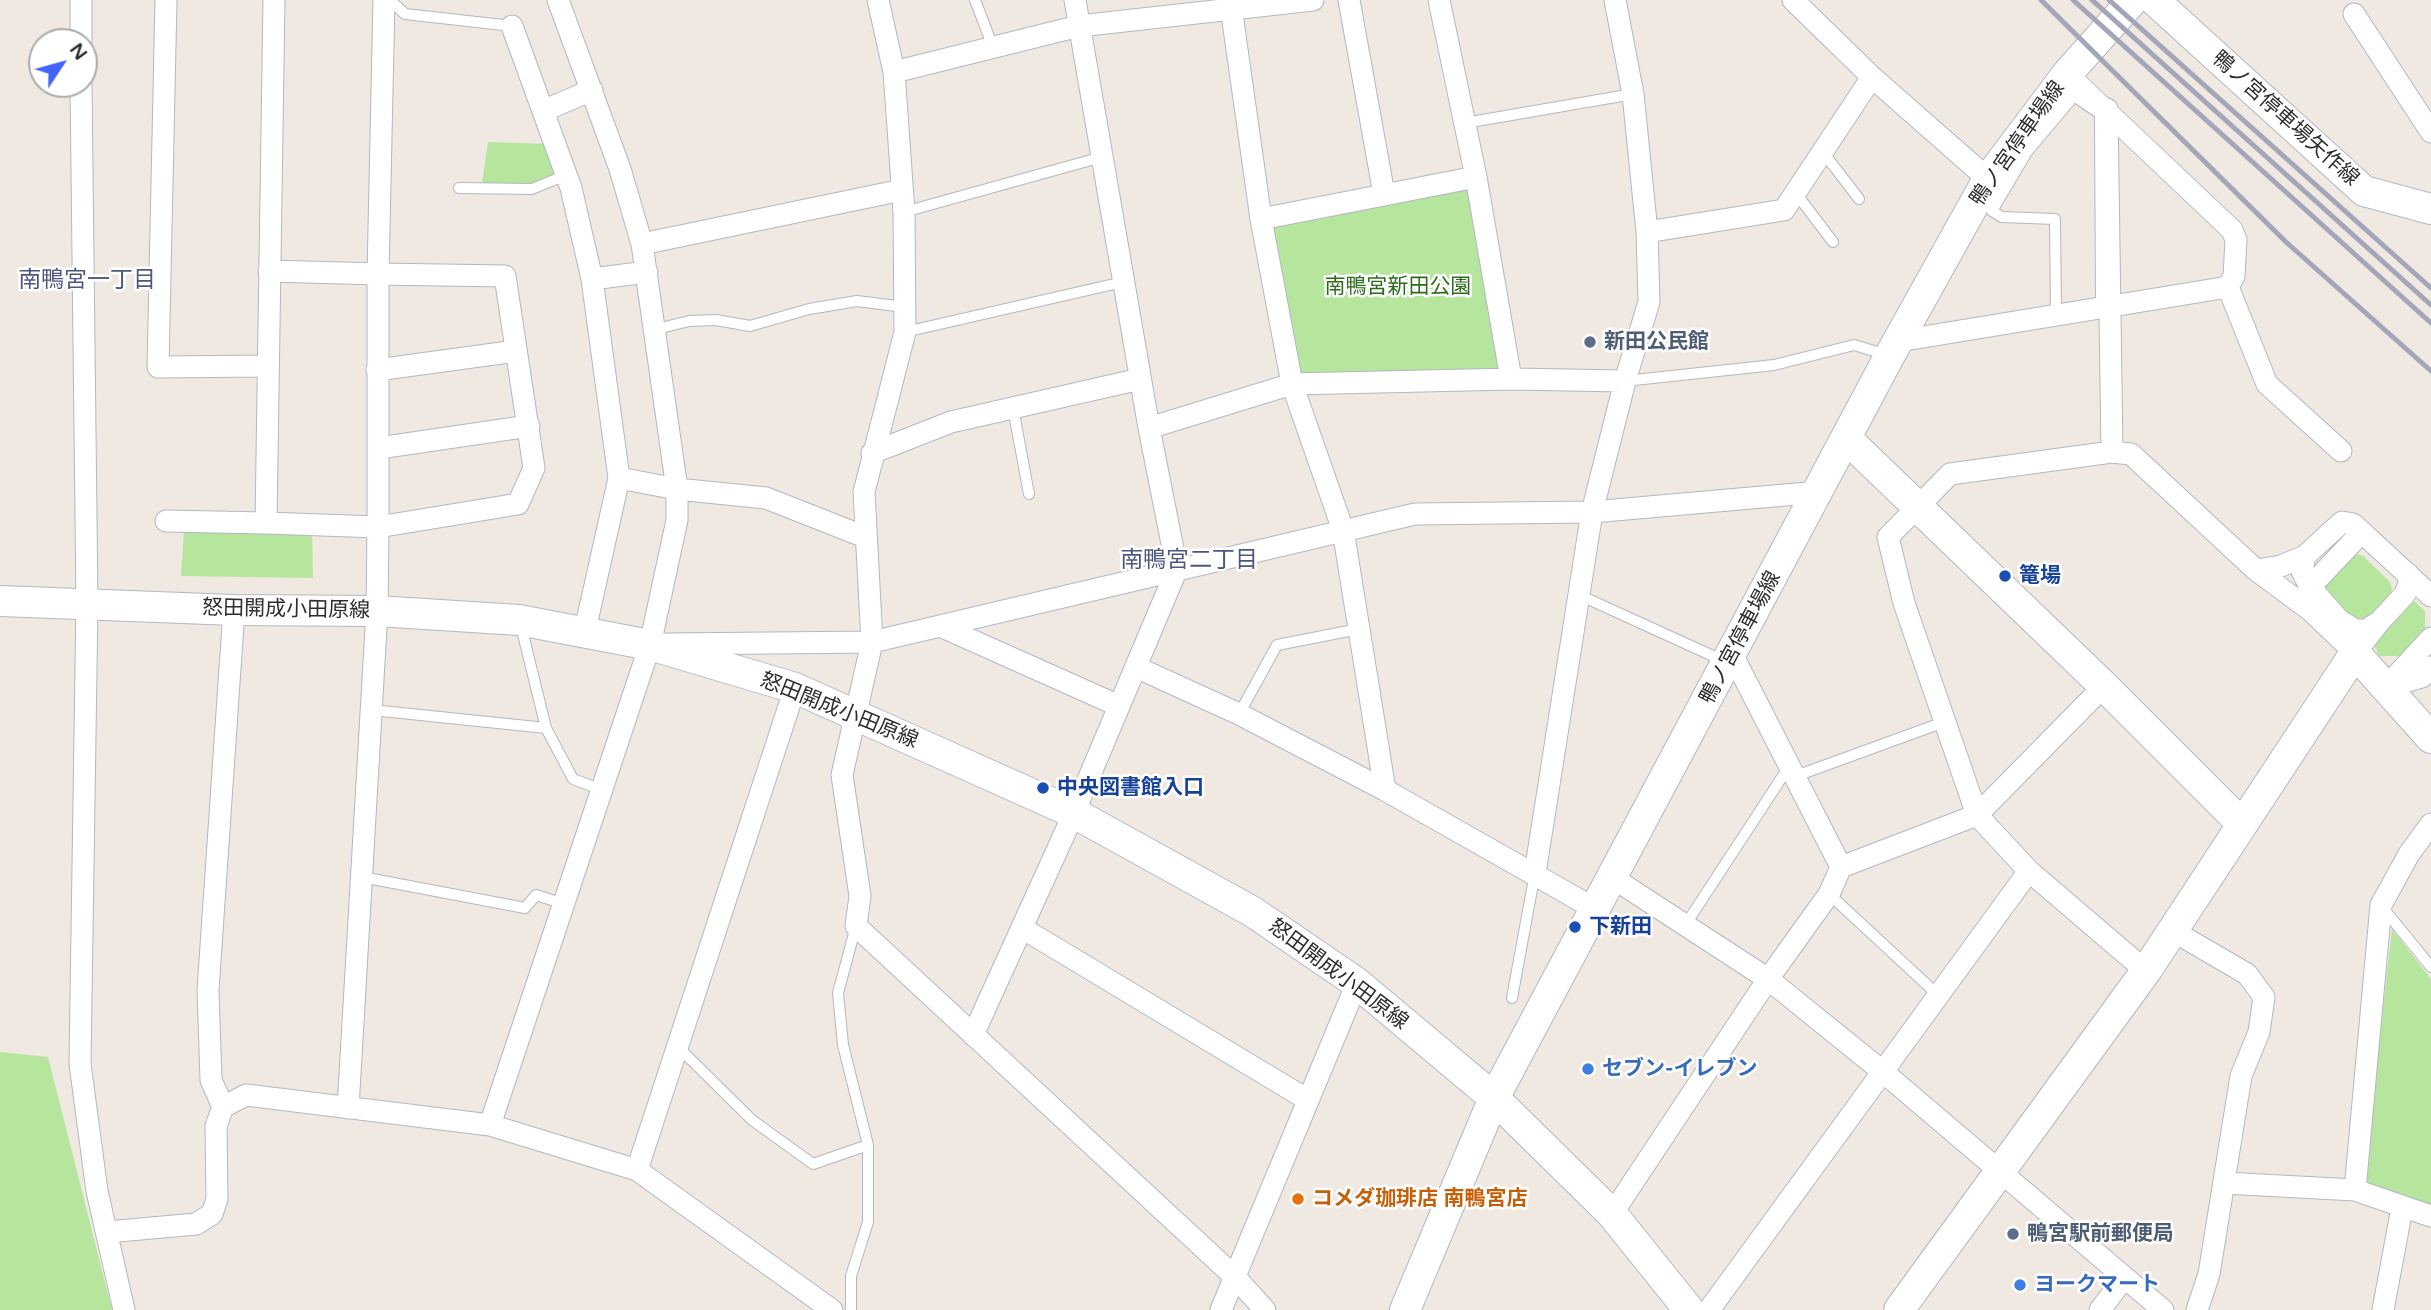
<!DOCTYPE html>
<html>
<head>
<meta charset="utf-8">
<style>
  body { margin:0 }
  #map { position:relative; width:2431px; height:1310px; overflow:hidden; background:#efe9e1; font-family:"Varela Round",sans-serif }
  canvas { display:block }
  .north { position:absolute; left:28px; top:28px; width:70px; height:70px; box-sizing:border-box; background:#fff; border:2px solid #ababab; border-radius:50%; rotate:54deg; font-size:19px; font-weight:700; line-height:28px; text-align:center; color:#2e2e2e }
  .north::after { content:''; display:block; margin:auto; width:24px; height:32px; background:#4264fb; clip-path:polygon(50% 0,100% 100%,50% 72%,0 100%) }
</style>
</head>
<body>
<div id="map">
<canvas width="2431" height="1310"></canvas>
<div class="north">N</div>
</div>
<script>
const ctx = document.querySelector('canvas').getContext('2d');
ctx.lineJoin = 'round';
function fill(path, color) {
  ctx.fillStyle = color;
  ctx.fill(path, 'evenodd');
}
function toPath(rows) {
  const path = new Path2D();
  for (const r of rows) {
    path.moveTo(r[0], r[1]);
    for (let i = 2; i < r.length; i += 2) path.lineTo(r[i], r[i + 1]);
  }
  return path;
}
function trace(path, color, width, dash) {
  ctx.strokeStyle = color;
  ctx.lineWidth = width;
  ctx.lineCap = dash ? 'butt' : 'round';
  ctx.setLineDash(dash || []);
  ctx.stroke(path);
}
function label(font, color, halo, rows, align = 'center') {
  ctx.font = font + ' "Varela Round","Noto Sans JP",sans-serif';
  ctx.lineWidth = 5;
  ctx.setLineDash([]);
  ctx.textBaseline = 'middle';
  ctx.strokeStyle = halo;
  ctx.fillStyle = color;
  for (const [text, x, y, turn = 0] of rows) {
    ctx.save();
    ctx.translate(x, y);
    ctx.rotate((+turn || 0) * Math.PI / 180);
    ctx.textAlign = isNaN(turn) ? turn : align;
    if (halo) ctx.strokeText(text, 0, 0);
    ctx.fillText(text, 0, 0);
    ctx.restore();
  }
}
fill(toPath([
  [488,142,549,144,559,172,532,183,482,183],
  [1470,188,1501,368,1299,376,1271,225],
  [312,528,313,578,181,576,184,529],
  [2353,553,2363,556,2390,582,2392,589,2391,595,2375,615,2362,621,2354,619,2325,588,2325,582],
  [2414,601,2425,611,2425,632,2399,656,2379,656,2374,644],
  [2392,929,2431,979,2431,1208,2363,1184],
  [0,1052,48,1057,112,1310,0,1310]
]), '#b6e59e');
const lane = toPath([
  [390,0,405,14,512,26],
  [975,0,993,47],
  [2074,96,2100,114,2101,305,2056,312,2055,219,2002,217,1992,211,2027,152,2074,96],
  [1465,123,1633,94],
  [1823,152,1859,199],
  [459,188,532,189,566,175],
  [1795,192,1833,242],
  [904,212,1102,157],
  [653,330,689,321,716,320,750,326,809,309,857,301,904,307],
  [905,332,1123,282],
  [1625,381,1774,365,1854,345,1887,355],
  [1013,408,1029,494],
  [1577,594,1724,661],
  [520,622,546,728,573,779,602,790],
  [372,710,546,728],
  [1239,714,1277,645,1359,629],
  [1796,776,1944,722],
  [362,877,525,908,536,895,564,904],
  [1829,894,1938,995],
  [2383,908,2431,967],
  [1686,924,1790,765],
  [1512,998,1535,873],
  [678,1047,752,1120,813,1164,868,1145],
  [851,1310,851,1276,868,1222,868,1145,843,1045,838,993,856,926]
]);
const street = toPath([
  [81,0,81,42],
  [166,0,158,367,266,366],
  [274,0,266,523,378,527,377,611,348,1108],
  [878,0,894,72,904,212,905,332,864,492,872,642,842,775,860,896,856,926,1235,1277,1265,1310],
  [1230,0,1261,219,1292,384,1343,530,1385,790],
  [1349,0,1384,194],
  [1793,0,1872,77,1988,179],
  [2354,14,2431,132],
  [512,26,571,188,592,279,619,478,585,630],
  [894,72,1079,26,1313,0],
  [2067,74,2232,230,2236,240,2234,276,2228,287,2267,384,2341,451],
  [81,84,87,603,80,1064,97,1191,124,1310],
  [2107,109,2112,452],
  [543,111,592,90],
  [1261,219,1476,177],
  [1647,232,1784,210,1872,77],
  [642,244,902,190],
  [269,271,378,274,505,276,534,468,518,504,378,527,378,274,384,0],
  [592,279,647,272],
  [1903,333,1911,339,2228,287],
  [377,370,516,351],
  [1511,379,1625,381],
  [1149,428,1292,384,1511,379,1476,177,1439,0],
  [379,448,529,426],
  [872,453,951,422,1140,379],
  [619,478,677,489,766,498,865,537],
  [166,521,266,523],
  [2362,532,2310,587,2339,620,2355,630,2366,630,2380,621,2405,594,2409,584,2408,574],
  [2256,570,2281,566,2305,556],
  [2380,621,2355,653,2310,610,2310,587,2302,571,2305,556,2342,522,2353,524,2431,596],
  [940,626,1119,706],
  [668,644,872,642,1415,514,1592,512,1819,492],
  [1136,667,1239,714,1385,790,1597,910],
  [2387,687,2422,677,2431,667],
  [2385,688,2431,638],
  [1841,867,1977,815,2104,686],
  [1535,873,1592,512,1625,381,1649,302,1647,232,1633,94,1615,0],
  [1613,878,1768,979,1882,1071,2163,1310],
  [1022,928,1308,1100],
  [2173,931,2247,974,2264,997,2259,1032,2241,1076,2209,1274,2197,1310],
  [2146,971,2029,871,1977,815,1904,603,1888,537,1950,474,2112,452,2131,454,2256,570,2310,610],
  [973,1035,1074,813,1177,569,1149,428,1075,0],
  [223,1107,211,1080,208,990,234,610],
  [490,1125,650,645,677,520,677,489,642,244,620,169,558,0],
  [637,1170,795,688],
  [2224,1183,2355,1190,2431,1216],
  [2355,1190,2381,905,2409,854,2431,824],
  [1612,1214,1768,979,1829,894,1841,867,1732,654],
  [107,1232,196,1224,212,1214,217,1199,216,1126,223,1107,246,1095,490,1125,637,1170,832,1310],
  [1221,1310,1357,983],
  [1709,1310,2029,871],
  [2100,1310,2124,1278],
  [2383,1310,2402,1208]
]);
const secondary = toPath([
  [2154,0,2364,191,2431,209],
  [1847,439,2104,686,2242,824],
  [0,601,234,610,377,611,519,620,650,645,795,688,1074,813,1253,912,1357,983,1494,1098,1612,1214,1689,1310],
  [1405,1310,1494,1098,1890,355,1988,179,2067,74,2133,0],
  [1899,1310,2146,971,2355,653,2431,738]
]);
trace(lane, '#b4b7c1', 12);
trace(street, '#b4b7c1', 23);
trace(secondary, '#b4b7c1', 32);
trace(lane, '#fff', 10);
trace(street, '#fff', 21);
trace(secondary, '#fff', 30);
trace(toPath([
  [2041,0,2286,242,2431,371],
  [2073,0,2431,323],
  [2092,0,2431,305],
  [2109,0,2431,288]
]), '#a3a6b8', 5);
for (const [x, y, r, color] of [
  [1590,342,7,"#5c6f8a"],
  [2005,576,7,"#1a4fb4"],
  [1043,788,7,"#1a4fb4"],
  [1575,927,7,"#1a4fb4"],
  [1588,1069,7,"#3f7fe0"],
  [1298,1199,7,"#e8710a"],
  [2013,1234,7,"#5c6f8a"],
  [2020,1285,7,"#3f7fe0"]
]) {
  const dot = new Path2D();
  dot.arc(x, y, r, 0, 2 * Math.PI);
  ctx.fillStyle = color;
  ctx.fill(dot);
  trace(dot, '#fff', 2.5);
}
label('21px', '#2e2e2e', '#fff', [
  ["鴨ノ宮停車場矢作線",2285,119,42],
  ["鴨ノ宮停車場線",2018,144,-55],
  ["怒田開成小田原線",286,610,1],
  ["鴨ノ宮停車場線",1741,638,-62],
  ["怒田開成小田原線",839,711,22],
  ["怒田開成小田原線",1338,975,37]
]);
label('21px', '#2c6e1b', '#fff', [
  ["南鴨宮新田公園",1398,287]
]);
label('bold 21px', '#4e5e75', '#fff', [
  ["新田公民館",1604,342],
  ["鴨宮駅前郵便局",2027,1234]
], 'left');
label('bold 21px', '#164399', '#fff', [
  ["篭場",2019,576],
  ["中央図書館入口",1057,788],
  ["下新田",1589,927]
], 'left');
label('bold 21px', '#366cbe', '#fff', [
  ["セブン-イレブン",1602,1069],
  ["ヨークマート",2034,1285]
], 'left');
label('bold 21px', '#c56008', '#fff', [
  ["コメダ珈琲店 南鴨宮店",1312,1199]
], 'left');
label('23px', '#4d5680', '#fff', [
  ["南鴨宮一丁目",87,281],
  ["南鴨宮二丁目",1189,561]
]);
</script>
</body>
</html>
